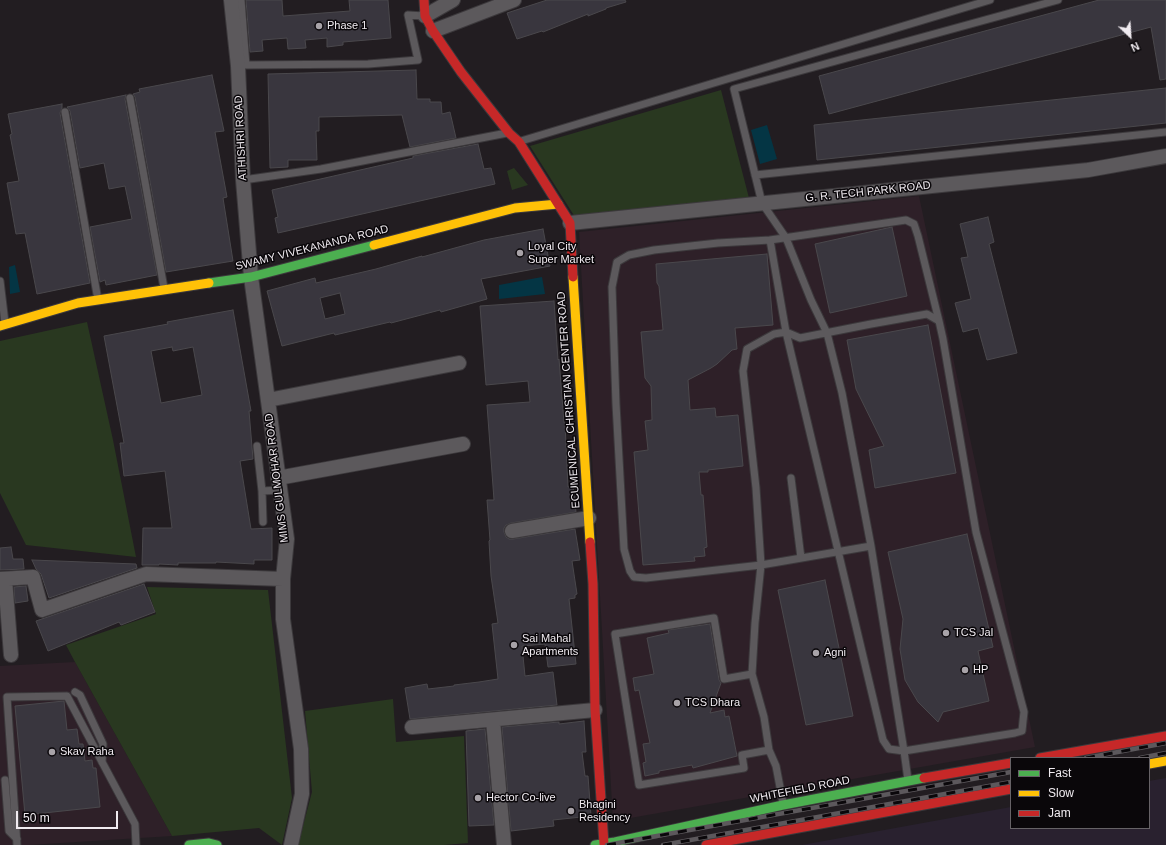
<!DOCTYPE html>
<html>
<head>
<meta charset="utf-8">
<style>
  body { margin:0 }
  #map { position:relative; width:1166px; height:845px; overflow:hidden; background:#221d21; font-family:Arial,sans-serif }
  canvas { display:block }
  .legend { position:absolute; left:1010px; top:757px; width:140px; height:72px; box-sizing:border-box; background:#0a070a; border:1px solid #666266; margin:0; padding:5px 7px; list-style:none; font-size:12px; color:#f0ebf0 }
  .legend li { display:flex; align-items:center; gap:8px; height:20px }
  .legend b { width:20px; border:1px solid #666266 }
  .north { position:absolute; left:1110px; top:16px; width:40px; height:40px; -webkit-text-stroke:3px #0a070a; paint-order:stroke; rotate:155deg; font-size:11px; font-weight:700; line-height:16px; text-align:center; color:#f0ebf0 }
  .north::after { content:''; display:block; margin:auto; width:14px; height:18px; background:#f0ebf0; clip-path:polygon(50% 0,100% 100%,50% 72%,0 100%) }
  .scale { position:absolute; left:16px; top:811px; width:102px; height:18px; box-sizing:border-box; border:2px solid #f0ebf0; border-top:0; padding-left:5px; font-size:12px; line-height:14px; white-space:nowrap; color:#f0ebf0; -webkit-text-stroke:3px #0a070a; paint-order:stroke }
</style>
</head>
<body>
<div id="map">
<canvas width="1166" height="845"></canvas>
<ul class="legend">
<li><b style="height:5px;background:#4caf50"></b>Fast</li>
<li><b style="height:5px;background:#ffc107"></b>Slow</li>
<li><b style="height:5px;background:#c62828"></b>Jam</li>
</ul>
<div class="north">N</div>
<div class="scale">50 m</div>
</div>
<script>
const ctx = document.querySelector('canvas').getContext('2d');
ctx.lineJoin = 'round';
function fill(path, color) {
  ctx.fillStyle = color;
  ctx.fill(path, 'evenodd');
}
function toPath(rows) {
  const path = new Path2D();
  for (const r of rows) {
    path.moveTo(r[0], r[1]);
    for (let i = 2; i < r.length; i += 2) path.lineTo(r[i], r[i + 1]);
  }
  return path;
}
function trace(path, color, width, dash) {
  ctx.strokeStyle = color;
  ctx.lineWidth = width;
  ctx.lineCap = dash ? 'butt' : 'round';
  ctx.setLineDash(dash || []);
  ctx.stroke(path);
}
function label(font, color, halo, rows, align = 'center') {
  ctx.font = font + ' Arial,sans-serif';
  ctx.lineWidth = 3;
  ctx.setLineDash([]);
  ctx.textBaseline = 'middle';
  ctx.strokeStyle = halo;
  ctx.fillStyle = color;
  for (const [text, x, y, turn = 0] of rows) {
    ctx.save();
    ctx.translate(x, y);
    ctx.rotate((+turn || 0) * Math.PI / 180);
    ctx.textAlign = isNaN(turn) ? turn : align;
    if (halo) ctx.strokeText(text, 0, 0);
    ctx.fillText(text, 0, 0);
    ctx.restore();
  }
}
fill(toPath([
  [919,196,1035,747,613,821,579,232],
  [75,662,172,836,29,845,0,845,0,666]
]), '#2e2028');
fill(toPath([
  [1166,778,1166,845,802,845,1011,807,1011,828,1149,828,1149,781]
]), '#29212f');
fill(toPath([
  [721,90,749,198,575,217,530,146],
  [514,168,528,185,512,190,507,171],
  [87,322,113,440,136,557,26,545,0,493,0,341],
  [147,587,268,590,292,798,282,845,259,828,172,836,75,662,66,645,156,614],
  [393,699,396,742,464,736,468,843,444,845,298,845,312,792,305,711]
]), '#293820');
fill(toPath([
  [767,125,777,159,760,164,751,130],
  [15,265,20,292,10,294,9,267],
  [542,277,545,294,499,299,499,285]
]), '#043544');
const building = toPath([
  [246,0,282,0,283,16,350,11,349,0,388,0,391,38,343,42,343,45,327,47,327,38,305,40,306,48,288,49,287,38,262,40,263,51,250,52,246,0],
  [547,0,625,0,626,2,606,8,606,9,588,16,588,14,543,32,542,31,517,39,507,13,547,0],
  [1099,0,1166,0,1166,79,1160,80,1151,27,829,114,819,76,1099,0],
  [416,70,417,99,430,99,430,102,441,102,442,114,450,112,456,138,410,147,402,115,319,117,319,131,316,131,317,160,288,160,288,167,270,168,268,74,416,70],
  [212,75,224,131,215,132,227,197,223,198,233,261,166,272,135,97,133,94,140,92,139,89,212,75],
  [1166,88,1166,123,817,160,814,125,1166,88],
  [126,95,125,99,157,275,106,285,105,280,100,282,90,227,132,219,125,186,109,189,104,163,80,168,70,111,67,107,126,95],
  [62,104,62,108,60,113,90,283,37,294,25,233,16,234,7,183,19,181,10,135,12,134,8,114,62,104],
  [478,144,484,169,491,168,495,184,278,233,275,218,278,217,272,190,413,158,413,156,478,144],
  [988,217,994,242,989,244,1017,353,987,360,978,328,963,332,955,303,971,299,961,258,968,257,960,224,988,217],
  [892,227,907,296,830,313,815,244,892,227],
  [543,229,550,266,481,279,487,299,441,312,440,310,391,323,390,322,335,335,334,333,282,346,267,291,315,278,316,283,376,269,422,256,422,257,484,240,543,229],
  [340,293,345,314,325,319,320,298,340,293],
  [767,254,773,325,735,328,737,349,732,350,717,364,711,368,688,380,690,410,715,408,716,417,738,415,743,466,708,470,708,472,699,472,701,495,703,495,707,547,704,548,705,556,694,557,695,561,643,565,634,452,648,450,645,421,652,420,651,386,645,378,641,332,663,330,659,286,657,283,656,264,767,254],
  [554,301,558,360,559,359,564,423,565,423,568,487,573,486,576,512,511,523,506,525,504,528,504,532,506,537,509,539,513,539,575,529,580,560,572,561,577,594,575,595,575,598,569,599,576,664,548,667,545,644,522,646,525,676,553,672,557,705,410,719,405,688,427,684,428,689,454,686,454,685,479,682,498,679,492,624,498,623,491,576,489,541,490,540,487,500,494,500,487,405,530,402,528,381,486,385,480,306,554,301],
  [233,310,251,411,249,411,253,459,240,461,251,529,272,528,272,560,254,560,254,564,216,562,216,563,178,563,178,565,159,564,159,565,142,565,143,528,172,528,165,471,124,476,120,443,124,443,104,336,168,324,167,322,233,310],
  [172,347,173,351,193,347,202,395,161,403,151,351,172,347],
  [928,325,956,473,875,488,869,450,884,446,856,389,847,340,928,325],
  [967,534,993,647,978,651,989,701,943,712,938,722,918,702,905,680,900,649,903,619,888,552,967,534],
  [11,547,13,559,23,559,24,569,0,570,0,548,11,547],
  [32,560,136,564,137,568,49,598,41,574,36,569,32,560],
  [825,580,853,716,806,725,778,590,825,580],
  [144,584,155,612,121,625,119,622,48,651,36,621,144,584],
  [26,586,28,601,15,603,14,587,26,586],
  [710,624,719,680,721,683,710,713,724,710,725,717,729,716,737,756,693,768,692,765,659,771,659,773,645,776,643,763,646,762,643,744,650,743,639,690,635,691,633,678,654,674,647,638,669,633,668,630,710,624],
  [64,701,67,730,77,729,79,744,83,744,85,761,92,760,93,768,96,768,100,807,25,815,15,706,64,701],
  [584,721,586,752,582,752,585,776,588,776,591,816,553,820,554,826,511,831,502,727,559,722,559,724,584,721],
  [485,729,494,825,469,826,466,731,485,729]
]);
fill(building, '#39363e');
trace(building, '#4a484c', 1);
const lane = toPath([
  [241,0,246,65,368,64,418,60,408,15,424,16],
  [130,98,164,288],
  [65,112,98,300],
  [521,141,990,0],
  [755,175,1166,132],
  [243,180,321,169,507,133],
  [770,240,786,332,883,740,889,749,904,751,908,780],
  [0,281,5,323],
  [257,446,262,491,263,522],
  [791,478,801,558],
  [262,491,280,490],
  [871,546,842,393,827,333,811,300,786,238,762,203,734,89,1058,0],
  [752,674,724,679,714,618,615,634,639,785,744,768,742,755,769,750],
  [75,692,80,695,103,744,102,762],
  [5,780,9,831,17,839],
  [783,803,776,766,769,750,764,717,752,674,755,623,761,565,756,488,743,371,747,349,774,334,786,332,800,338,871,324,927,314,939,321,943,339,976,532,1024,712,1023,721,1022,731,1015,733,904,751,871,546,761,565,646,578,634,577,630,571,624,549,616,404,612,287,617,262,629,255,654,250,718,243,770,240,906,220,914,224,918,236,939,321],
  [17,845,7,697,67,696,135,824,136,845]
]);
const street = toPath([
  [231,0,238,66,243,180,251,277,287,539,283,579,283,619,301,749,302,794,291,845],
  [425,16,453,0],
  [433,31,514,0],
  [570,223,1088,170,1166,156],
  [268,400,459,363],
  [278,478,463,444],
  [512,531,589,518],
  [0,579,33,577,42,610,146,574,283,579],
  [5,579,11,655],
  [493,720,504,845],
  [412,727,595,710]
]);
const fast = toPath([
  [209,283,251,277,374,245],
  [189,845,209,843,217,845],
  [595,845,615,842,783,805,924,778]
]);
const slow = toPath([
  [374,245,515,208,558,204],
  [573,277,590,542],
  [0,326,78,303,209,283],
  [1149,764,1166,761]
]);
const jam = toPath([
  [424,0,425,16,433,31,461,72,509,133,519,142,570,223,573,277],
  [590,542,593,584,595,710,604,844],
  [1040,758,1166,736],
  [924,778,1011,763],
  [706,845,1011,789]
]);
trace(lane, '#3c393c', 9);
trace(street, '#3c393c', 16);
trace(fast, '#3c393c', 11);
trace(slow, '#3c393c', 11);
trace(jam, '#3c393c', 11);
trace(lane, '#5c595c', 7);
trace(street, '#5c595c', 14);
trace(fast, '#4caf50', 9);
trace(slow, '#ffc107', 9);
trace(jam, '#c62828', 9);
const rail = toPath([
  [1086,758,1166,743],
  [1140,758,1166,753],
  [607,845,1011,772],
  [663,845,1011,782]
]);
trace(rail, '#5c585c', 4.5);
trace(rail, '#0a070a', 3, [9]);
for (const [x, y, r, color] of [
  [319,26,4,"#a8a3a8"],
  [520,253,4,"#a8a3a8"],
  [946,633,4,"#a8a3a8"],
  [514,645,4,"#a8a3a8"],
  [816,653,4,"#a8a3a8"],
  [965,670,4,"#a8a3a8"],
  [677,703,4,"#a8a3a8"],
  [52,752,4,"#a8a3a8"],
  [478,798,4,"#a8a3a8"],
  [571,811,4,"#a8a3a8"]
]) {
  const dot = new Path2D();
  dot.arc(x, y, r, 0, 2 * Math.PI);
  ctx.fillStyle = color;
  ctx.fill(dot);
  trace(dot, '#0a070a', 1.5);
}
label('11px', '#f0ebf0', '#0a070a', [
  ["Phase 1",327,26],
  ["Loyal City",528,247],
  ["Super Market",528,260],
  ["TCS Jal",954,633],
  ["Sai Mahal",522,639],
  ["Apartments",522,652],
  ["Agni",824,653],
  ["HP",973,670],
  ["TCS Dhara",685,703],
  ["Skav Raha",60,752],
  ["Hector Co-live",486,798],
  ["Bhagini",579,805],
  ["Residency",579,818]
], 'left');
label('11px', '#f0ebf0', '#0a070a', [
  ["ATHISHRI ROAD",241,138,-93],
  ["G. R. TECH PARK ROAD",868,192,-6],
  ["SWAMY VIVEKANANDA ROAD",312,248,-14],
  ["ECUMENICAL CHRISTIAN CENTER ROAD",569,400,-94],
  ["MIMS GULMOHAR ROAD",277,478,-97],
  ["WHITEFIELD ROAD",800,790,-11]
]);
</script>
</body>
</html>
